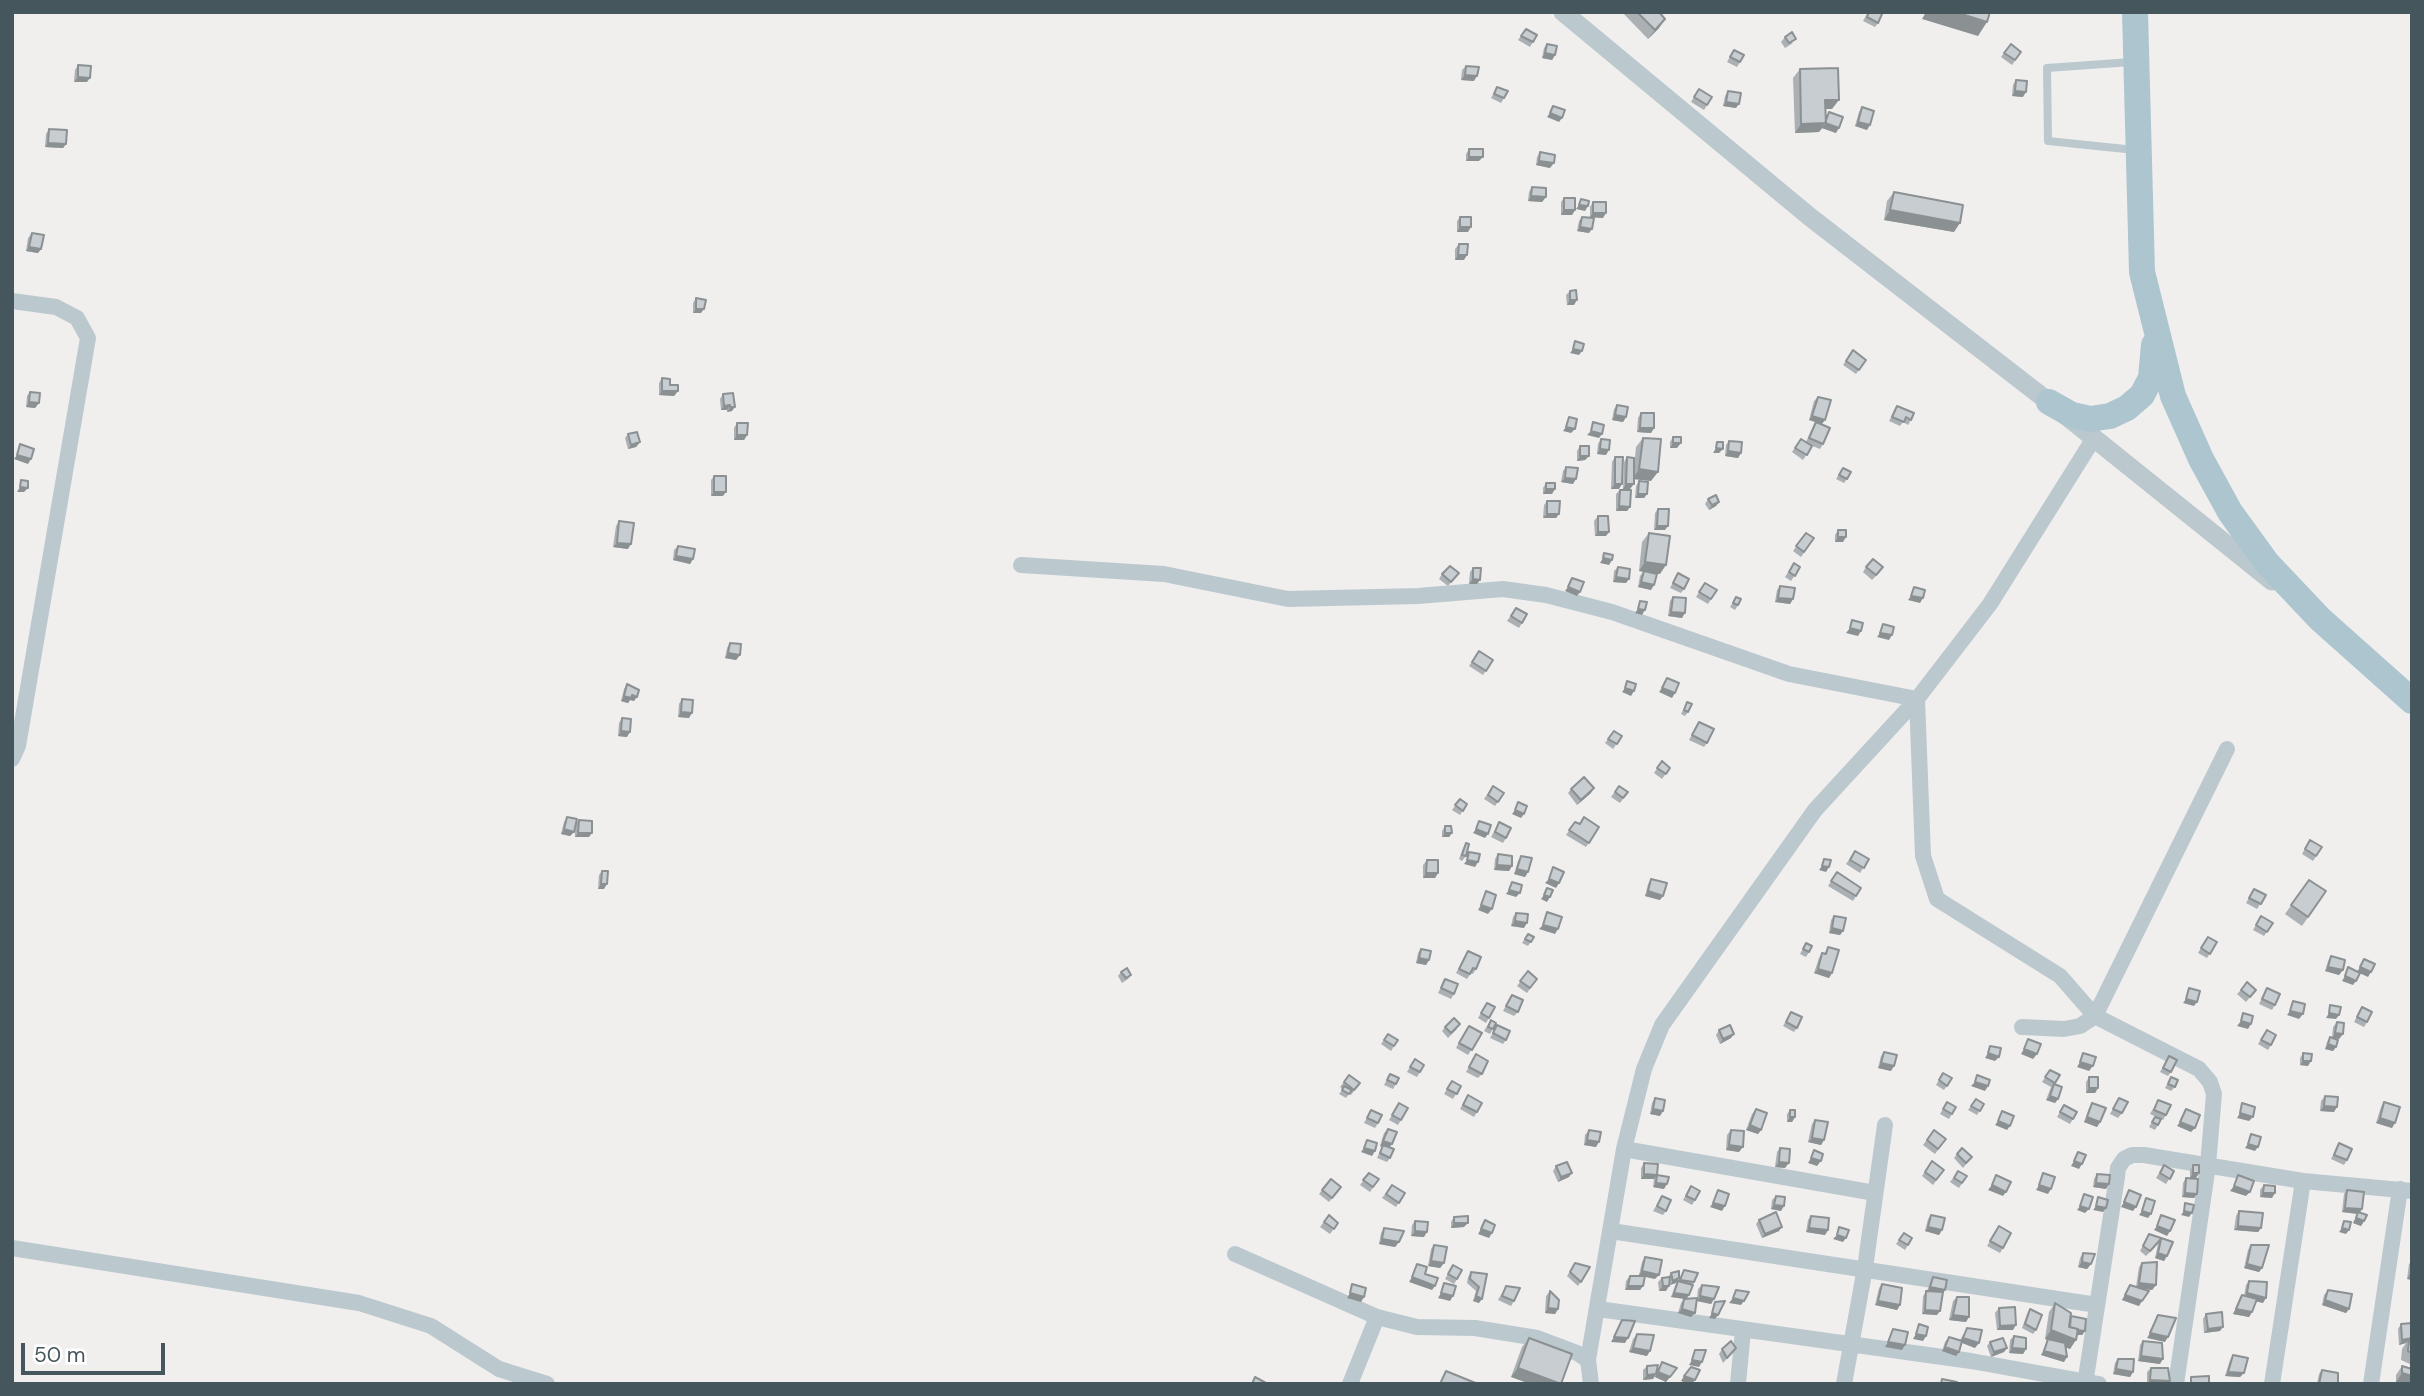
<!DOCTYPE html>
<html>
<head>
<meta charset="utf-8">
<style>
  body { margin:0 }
  #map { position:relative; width:2424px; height:1396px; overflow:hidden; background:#f1eeee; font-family:"DM Sans",sans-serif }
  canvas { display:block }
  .frame { position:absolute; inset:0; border:14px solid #45565d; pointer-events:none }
  .scale { position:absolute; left:21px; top:1343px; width:144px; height:32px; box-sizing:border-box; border:4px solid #45565d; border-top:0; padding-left:9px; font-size:21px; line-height:24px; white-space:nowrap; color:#45565d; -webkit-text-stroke:5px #fff; paint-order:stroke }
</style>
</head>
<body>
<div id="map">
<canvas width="2424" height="1396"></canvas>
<div class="frame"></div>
<div class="scale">50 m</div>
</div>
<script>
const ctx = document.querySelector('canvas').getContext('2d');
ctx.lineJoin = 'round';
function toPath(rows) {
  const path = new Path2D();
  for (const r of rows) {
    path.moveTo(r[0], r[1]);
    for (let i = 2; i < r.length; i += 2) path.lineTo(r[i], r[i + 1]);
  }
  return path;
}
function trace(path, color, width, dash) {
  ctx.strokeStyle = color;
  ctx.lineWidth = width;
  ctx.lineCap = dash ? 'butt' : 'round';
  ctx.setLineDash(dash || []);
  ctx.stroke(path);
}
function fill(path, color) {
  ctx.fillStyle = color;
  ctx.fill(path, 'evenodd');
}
trace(toPath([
  [2132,62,2047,68,2048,141,2135,150]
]), '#bbc9ce', 8);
trace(toPath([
  [12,301,56,307,77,318,88,338,18,746,12,759],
  [1021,565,1164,574,1288,599,1418,596,1503,589,1546,595,1612,612,1789,674,1917,699,1923,856,1937,899,2060,976,2095,1016,2199,1069,2210,1082,2214,1094,2208,1165,2176,1384],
  [2022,1027,2064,1029,2080,1026,2095,1016,2227,749],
  [1624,1149,1875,1193],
  [1611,1231,2097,1305],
  [12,1248,359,1303,431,1326,499,1369,547,1384],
  [1235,1254,1377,1317],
  [1598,1309,1971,1361,2099,1384],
  [1588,1360,1624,1149,1644,1069,1662,1025,1815,810,1917,699,1990,604,2094,438],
  [1350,1384,1377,1317,1417,1327,1475,1328,1537,1338,1577,1353,1588,1360,1591,1384],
  [1738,1384,1743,1330],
  [1844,1384,1865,1268,1885,1125],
  [2085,1384,2117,1177,2118,1168,2124,1159,2132,1155,2144,1155,2303,1181,2412,1191],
  [2272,1384,2303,1181],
  [2371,1384,2400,1189]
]), '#bbc9ce', 16);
trace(toPath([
  [1563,12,1810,217,2049,402,2272,581]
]), '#bbc9ce', 19);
trace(toPath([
  [2135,12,2142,272,2173,396,2201,459,2230,512,2267,563,2320,619,2412,701],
  [2049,402,2072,415,2090,419,2110,416,2127,408,2142,395,2151,378,2154,345]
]), '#acc5cf', 26);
fill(toPath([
  [1622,12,1659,12,1659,28,1648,39],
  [1868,12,1879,12,1878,23,1875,27,1863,21],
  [1526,29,1537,35,1530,47,1518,40],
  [1785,37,1793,43,1785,48,1781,42],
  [1547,44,1555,55,1552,60,1542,58,1544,48],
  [2011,44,2021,52,2012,65,2001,57],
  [1734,50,1740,62,1737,67,1727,62],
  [78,65,87,82,74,82,75,70],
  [1466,66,1474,81,1461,80,1462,70],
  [1800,69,1832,109,1825,109,1825,118,1829,112,1836,133,1822,128,1819,132,1795,133,1793,78],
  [2016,80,2023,97,2012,96,2013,85],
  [1497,87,1504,98,1501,103,1491,98],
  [1699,89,1712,97,1704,110,1691,102],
  [1728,91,1736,108,1723,106,1725,96],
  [1862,107,1867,130,1855,126,1859,112],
  [49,129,66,144,63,148,45,147,46,134],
  [1469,149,1479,161,1466,161,1466,154],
  [1540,152,1550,168,1536,165,1537,157],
  [1532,187,1546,197,1542,202,1528,201,1529,192],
  [1894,192,1954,232,1884,220,1887,201],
  [1564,198,1575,210,1572,215,1561,215,1561,202],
  [1593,202,1603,218,1590,217,1590,207],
  [1460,217,1468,232,1457,232,1457,221],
  [1582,217,1589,233,1577,231,1579,221],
  [32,233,41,249,38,253,26,251,28,238],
  [1459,244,1464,260,1455,260,1455,249],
  [1570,291,1574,305,1567,305,1566,295],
  [696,298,701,313,693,313,693,303],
  [1853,350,1866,360,1856,374,1843,365],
  [662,378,678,391,674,396,659,395,659,383],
  [30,392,39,403,35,408,26,407,27,396],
  [733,393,732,411,727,412,727,410,721,410,720,399,723,394],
  [1818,397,1822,424,1823,444,1820,449,1810,445,1812,446,1803,460,1792,452,1801,439,1806,442,1815,422,1809,420,1814,401],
  [1617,405,1626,417,1623,422,1612,420,1614,409],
  [1897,406,1911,420,1908,425,1903,422,1900,426,1889,421],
  [1641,413,1654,428,1651,433,1637,432,1638,418],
  [737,423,747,435,744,440,734,440,734,428],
  [628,434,640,442,636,447,628,449,625,438],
  [1673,437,1677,448,1670,448,1670,442],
  [1643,438,1651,481,1634,479,1630,489,1623,489,1624,462,1627,457,1634,466,1636,447],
  [1601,439,1606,455,1597,454,1598,444],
  [1729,441,1741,453,1738,458,1725,456,1726,445],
  [1580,446,1589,456,1585,460,1577,461,1577,451],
  [1615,457,1619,489,1611,489,1612,462],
  [1566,467,1573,484,1561,482,1563,471],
  [1843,468,1847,479,1844,483,1836,479],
  [714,476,723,496,711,496,711,480],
  [1639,481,1647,494,1644,498,1635,498,1636,486],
  [1546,483,1552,494,1543,494,1543,488],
  [1620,490,1630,507,1627,511,1616,511,1616,494],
  [1708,499,1719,502,1716,506,1709,510,1705,504],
  [1547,501,1559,514,1556,518,1543,518,1544,505],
  [1658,509,1665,530,1654,530,1655,513],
  [1598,516,1606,536,1595,536,1594,521],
  [619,521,628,549,613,547,616,526],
  [1838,530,1843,542,1835,542,1835,535],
  [1649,533,1660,574,1647,572,1651,590,1638,587,1640,576,1643,572,1639,571,1642,542],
  [1806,533,1814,538,1801,557,1793,551],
  [678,546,693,559,690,564,673,560,674,550],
  [1794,563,1800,567,1791,581,1785,577],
  [1618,567,1629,579,1626,583,1613,582,1614,571],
  [1866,567,1880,572,1872,580,1863,572],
  [1473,568,1480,580,1477,584,1469,584,1470,572],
  [1459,573,1448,586,1439,579,1442,574],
  [1678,573,1684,589,1681,593,1670,588],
  [1705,583,1717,590,1708,604,1696,597],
  [1780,586,1793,599,1790,604,1775,602,1777,590],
  [1673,597,1682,618,1668,616,1670,601],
  [1736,597,1738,605,1735,610,1730,607],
  [1516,608,1522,623,1519,628,1507,621],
  [730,643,740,655,736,660,725,658,727,648],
  [1479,651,1493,660,1483,675,1469,666],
  [627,684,634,701,630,700,628,703,621,701,624,689],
  [682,699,689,718,678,717,679,704],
  [1687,702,1688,712,1685,716,1681,714],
  [622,718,627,737,618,736,619,723],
  [1699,722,1707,743,1704,747,1689,740],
  [1614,731,1622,736,1613,749,1605,743],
  [1662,761,1670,768,1662,779,1654,773],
  [1493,786,1504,793,1495,806,1484,799],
  [1619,786,1628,792,1620,803,1611,797],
  [1571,789,1591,793,1577,805,1568,793],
  [1460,799,1467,804,1460,815,1452,810],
  [567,817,575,825,579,820,589,837,575,837,575,825,574,832,570,836,561,834,564,822],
  [1499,822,1506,838,1503,843,1491,837],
  [1575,822,1579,824,1599,827,1586,847,1566,835],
  [1445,826,1452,833,1449,837,1442,837,1442,831],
  [2310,840,2322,847,2313,861,2302,854],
  [1466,843,1466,856,1462,861,1459,859,1463,848],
  [1855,851,1869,859,1860,873,1846,864],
  [1498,854,1512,866,1509,871,1494,870,1495,859],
  [1521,856,1528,872,1525,877,1514,874,1518,861],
  [1427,860,1438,873,1435,878,1423,878,1423,865],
  [602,871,604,889,598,889,599,875],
  [1837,872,1861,888,1853,901,1828,886],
  [1651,879,1660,900,1645,896,1648,884],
  [2309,880,2326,891,2302,926,2285,914],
  [2254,889,2266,895,2257,909,2246,903],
  [1516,913,1524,928,1511,926,1513,917],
  [1834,916,1843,931,1840,935,1829,933,1831,920],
  [2261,916,2273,923,2264,936,2253,930],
  [1528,934,1534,937,1528,946,1522,943],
  [2208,937,2217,942,2207,958,2198,953],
  [1806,943,1809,952,1806,957,1800,954],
  [1828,947,1832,973,1829,978,1814,973,1819,958,1822,953,1824,954],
  [1421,949,1429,960,1426,965,1416,963,1418,953],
  [1468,951,1476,969,1473,974,1471,973,1467,979,1456,973],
  [2331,956,2343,970,2339,975,2325,971,2328,961],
  [1528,971,1537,979,1527,993,1517,986],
  [1121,972,1131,975,1128,979,1122,983,1118,976],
  [1445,979,1454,994,1451,999,1438,993],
  [2267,988,2275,1005,2272,1010,2259,1004],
  [2241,990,2256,990,2246,1002,2237,994],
  [1512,995,1518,1012,1514,1016,1503,1011],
  [1487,1003,1495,1007,1486,1023,1478,1018],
  [2362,1007,2367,1022,2364,1027,2354,1022],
  [1791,1012,1797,1028,1794,1032,1783,1026],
  [1491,1020,1493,1029,1490,1034,1484,1031],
  [2337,1022,2343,1034,2339,1039,2335,1038,2336,1047,2333,1051,2325,1049,2327,1042,2330,1037,2332,1038,2333,1027],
  [1497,1025,1506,1040,1503,1044,1490,1038],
  [1445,1027,1457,1029,1448,1038,1442,1031],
  [1466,1030,1482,1033,1468,1055,1456,1048],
  [1719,1030,1731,1038,1720,1044,1716,1035],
  [2267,1030,2271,1045,2268,1050,2258,1044],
  [1388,1034,1398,1040,1391,1051,1381,1044],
  [1884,1052,1891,1071,1878,1068,1881,1056],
  [2303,1053,2308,1066,2300,1065,2300,1058],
  [1476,1054,1482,1074,1478,1078,1466,1072],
  [2169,1056,2171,1072,2168,1076,2160,1072],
  [1415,1059,1420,1072,1417,1077,1407,1072],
  [2050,1070,2060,1075,2054,1084,2058,1099,2055,1103,2046,1100,2051,1087,2042,1082],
  [1943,1073,1952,1078,1944,1090,1936,1085],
  [1390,1074,1396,1084,1393,1089,1384,1085],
  [1349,1075,1360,1083,1351,1095,1349,1094,1346,1098,1339,1094,1343,1089,1340,1087],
  [2089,1077,2098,1088,2095,1093,2086,1093,2086,1082],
  [2171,1077,2175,1087,2171,1091,2165,1088],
  [1452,1081,1461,1086,1453,1099,1444,1094],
  [1468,1095,1477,1112,1474,1117,1460,1109],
  [2325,1096,2334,1112,2320,1111,2321,1101],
  [1655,1098,1660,1116,1650,1114,1652,1103],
  [2119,1098,2122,1113,2118,1118,2110,1114],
  [1976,1099,1984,1104,1977,1115,1968,1110],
  [2158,1100,2166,1115,2163,1120,2150,1114],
  [1947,1102,1956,1107,1949,1119,1940,1114],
  [2384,1102,2392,1128,2376,1123,2381,1107],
  [1399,1103,1401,1120,1398,1125,1389,1120],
  [2092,1103,2100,1122,2097,1127,2084,1122,2089,1108],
  [2064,1105,2077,1112,2070,1124,2057,1117],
  [1756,1109,1761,1130,1758,1134,1746,1130,1752,1114],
  [1371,1110,1378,1123,1375,1128,1364,1123],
  [1790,1110,1795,1117,1792,1122,1787,1122,1787,1114],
  [2155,1117,2158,1125,2155,1130,2149,1127],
  [1815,1120,1824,1140,1821,1145,1808,1142,1812,1124],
  [1388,1129,1392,1144,1389,1148,1390,1158,1387,1162,1377,1158,1382,1147,1380,1146,1384,1133],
  [1589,1130,1596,1147,1584,1145,1585,1135],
  [1731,1130,1739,1152,1726,1150,1727,1135],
  [1934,1130,1946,1139,1935,1154,1923,1145],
  [2339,1143,2347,1160,2344,1165,2331,1159],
  [1780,1148,1785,1168,1775,1167,1777,1152],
  [1957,1154,1972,1157,1963,1168,1954,1158],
  [1932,1161,1944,1170,1933,1185,1922,1176],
  [1644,1163,1657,1175,1664,1189,1653,1187,1654,1179,1641,1179,1641,1168],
  [2164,1165,2174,1171,2166,1184,2156,1178],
  [2193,1165,2199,1173,2196,1178,2190,1178,2190,1170],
  [1556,1166,1569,1177,1558,1182,1553,1171],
  [1958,1171,1967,1176,1959,1188,1950,1182],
  [1369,1173,1379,1179,1370,1192,1360,1185],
  [2097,1174,2106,1189,2093,1187,2094,1179],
  [2186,1178,2197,1194,2194,1198,2182,1197,2183,1183],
  [1331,1179,1341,1187,1329,1202,1319,1194],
  [1392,1185,1405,1193,1396,1207,1382,1198],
  [2264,1185,2272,1198,2260,1197,2260,1190],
  [1691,1186,1695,1200,1692,1205,1683,1200],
  [2347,1190,2362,1209,2360,1212,2364,1221,2361,1226,2353,1223,2357,1214,2342,1212,2344,1194],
  [1662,1196,1666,1211,1663,1215,1653,1211],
  [1776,1196,1781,1211,1771,1209,1772,1200],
  [2239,1211,2261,1228,2258,1232,2234,1230,2236,1216],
  [1329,1215,1338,1223,1330,1234,1320,1227],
  [1931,1215,1942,1230,1939,1235,1925,1231,1928,1219],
  [1811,1216,1828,1230,1825,1235,1806,1232,1808,1220],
  [1454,1217,1464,1227,1451,1228,1451,1222],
  [1759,1220,1779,1231,1762,1238,1756,1224],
  [1415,1221,1424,1237,1411,1236,1412,1225],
  [1999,1226,2003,1248,2000,1253,1987,1246],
  [1384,1228,1399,1242,1395,1247,1379,1244,1381,1233],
  [1904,1233,1912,1238,1905,1250,1896,1244],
  [2149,1234,2173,1242,2164,1261,2155,1258,2158,1244,2146,1256,2140,1251],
  [1434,1245,1444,1263,1440,1268,1428,1266,1431,1249],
  [2251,1245,2262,1268,2259,1272,2244,1268,2248,1250],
  [2083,1253,2091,1264,2087,1269,2078,1267,2080,1258],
  [1645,1257,1655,1279,1645,1277,1643,1286,1640,1290,1625,1290,1626,1281,1630,1276,1643,1276,1639,1275,1642,1262],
  [2412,1261,2412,1280,2407,1279,2409,1264],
  [1575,1263,1590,1267,1578,1286,1567,1276],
  [2142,1263,2156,1285,2152,1290,2140,1288,2139,1306,2122,1300,2130,1285,2136,1287,2139,1267],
  [1453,1265,1457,1279,1454,1284,1445,1279],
  [1684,1270,1694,1282,1689,1295,1687,1299,1697,1298,1698,1289,1702,1285,1714,1299,1711,1304,1697,1301,1695,1313,1691,1317,1678,1313,1681,1303,1684,1299,1671,1297,1675,1286],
  [1471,1272,1487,1274,1479,1303,1473,1301,1476,1291,1467,1283,1468,1277],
  [1671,1273,1679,1278,1676,1283,1670,1285,1669,1282,1666,1291,1659,1291,1658,1282,1662,1278,1668,1277],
  [1933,1277,1945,1290,1943,1293,1937,1315,1922,1314,1923,1296,1927,1291,1930,1282],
  [2249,1281,2263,1303,2256,1301,2252,1312,2249,1317,2233,1314,2239,1300,2242,1295,2244,1296,2246,1285],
  [1882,1284,1900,1305,1897,1310,1875,1305,1879,1288],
  [1506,1286,1514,1301,1511,1306,1498,1300],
  [2328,1290,2349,1309,2346,1313,2322,1305,2324,1295],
  [1550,1291,1558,1309,1555,1314,1545,1313,1546,1296],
  [1957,1297,1966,1322,1949,1320,1953,1301],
  [2055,1303,2085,1331,2082,1335,2077,1335,2070,1349,2065,1347,2064,1362,2041,1355,2048,1340,2045,1339,2049,1312],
  [1999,1308,2013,1330,1997,1330,1995,1313],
  [2030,1309,2036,1330,2033,1334,2022,1328,2027,1314],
  [2206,1314,2220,1331,2204,1333,2203,1319],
  [2401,1324,2412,1341,2412,1365,2401,1360,2402,1349,2406,1343,2399,1345,2398,1329],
  [1967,1328,1975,1348,1962,1343,1959,1352,1956,1356,1942,1351,1945,1342,1949,1337,1960,1340],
  [1637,1334,1647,1356,1629,1352,1633,1339],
  [2014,1336,2026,1349,2023,1354,2009,1353,2010,1340],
  [1529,1338,1561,1384,1511,1377,1522,1347],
  [2143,1341,2160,1364,2138,1361,2140,1345],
  [1990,1342,2007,1348,2004,1352,1991,1357,1987,1346],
  [1736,1348,1732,1353,1723,1363,1719,1354,1722,1349],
  [2233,1355,2244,1373,2240,1377,2225,1376,2230,1360],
  [2118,1359,2133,1372,2130,1377,2113,1374,2115,1363],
  [1662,1362,1674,1372,1666,1382,1655,1377,1656,1375,1653,1379,1643,1380,1643,1370,1647,1366,1657,1373],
  [2402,1366,2411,1369,2412,1367,2412,1384,2396,1382,2396,1375],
  [2151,1368,2168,1384,2147,1384,2147,1372],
  [2322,1370,2338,1384,2317,1384,2319,1374]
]), '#abb0b4');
fill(toPath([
  [1926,12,1955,12,1987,22,1978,36,1922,19],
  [1665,19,1659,28,1648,39,1655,30],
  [1545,53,1555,55,1552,60,1542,58],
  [1465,75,1477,76,1474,81,1461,80],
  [78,77,90,78,87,82,74,82],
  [2015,91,2026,92,2023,97,2012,96],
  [1825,100,1839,100,1832,109,1818,109],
  [1726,102,1739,104,1736,108,1723,106],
  [1550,113,1562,118,1559,122,1547,117],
  [1858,122,1870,125,1867,130,1855,126],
  [1825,123,1839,128,1836,133,1822,128],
  [1826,123,1819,132,1795,133,1801,124],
  [48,143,66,144,63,148,45,147],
  [1469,157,1483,157,1479,161,1466,161],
  [1539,161,1554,163,1550,168,1536,165],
  [1531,196,1546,197,1542,202,1528,201],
  [1579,205,1588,206,1585,211,1576,209],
  [1564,210,1575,210,1572,215,1561,215],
  [1890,210,1960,223,1954,232,1884,220],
  [1593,213,1606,213,1603,218,1590,217],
  [1460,227,1471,227,1468,232,1457,232],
  [1580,227,1592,229,1589,233,1577,231],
  [29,247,41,249,38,253,26,251],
  [1458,255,1467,255,1464,260,1455,260],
  [1570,300,1577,300,1574,305,1567,305],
  [696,309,704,309,701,313,693,313],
  [1573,349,1582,351,1579,355,1570,353],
  [662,391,678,391,674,396,659,395],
  [29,402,39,403,35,408,26,407],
  [730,405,727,410,721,410,724,406],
  [730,407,735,407,732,411,727,412],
  [1615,415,1626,417,1623,422,1612,420],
  [1812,416,1825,420,1822,424,1809,420],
  [1566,427,1575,429,1571,433,1563,431],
  [1640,428,1654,428,1651,433,1637,432],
  [1591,431,1602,434,1599,438,1587,435],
  [737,435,747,435,744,440,734,440],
  [640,442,636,447,628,449,631,445],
  [1673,443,1681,443,1677,448,1670,448],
  [1716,448,1723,449,1719,453,1713,453],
  [1600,449,1609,450,1606,455,1597,454],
  [1728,451,1741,453,1738,458,1725,456],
  [17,455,31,459,28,464,14,459],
  [1580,456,1589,456,1585,460,1577,461],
  [1639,469,1658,472,1651,481,1633,479],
  [1565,478,1576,479,1573,484,1561,482],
  [1615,484,1622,484,1619,489,1611,489],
  [1626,484,1634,484,1630,489,1623,489],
  [20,487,28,488,24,492,17,492],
  [1546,489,1555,489,1552,494,1543,494],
  [714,492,726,492,723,496,711,496],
  [1638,494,1647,494,1644,498,1635,498],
  [1719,502,1716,506,1709,510,1712,505],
  [1619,506,1630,507,1627,511,1616,511],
  [1547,514,1559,514,1556,518,1543,518],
  [1657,526,1668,526,1665,530,1654,530],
  [1598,532,1609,532,1606,536,1595,536],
  [1838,537,1846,537,1843,542,1835,542],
  [617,543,631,544,628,549,613,547],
  [676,556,693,559,690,564,673,560],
  [1603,558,1612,560,1609,565,1600,563],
  [1645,562,1666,565,1660,574,1639,571],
  [1616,577,1629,579,1626,583,1613,582],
  [1473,579,1480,580,1477,584,1469,584],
  [1641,582,1654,585,1651,590,1638,587],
  [1568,587,1580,592,1577,596,1565,591],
  [1911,596,1923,598,1920,603,1908,600],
  [1778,598,1793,599,1790,604,1775,602],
  [1638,609,1645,610,1642,615,1635,613],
  [1671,612,1685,613,1682,618,1668,616],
  [1850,628,1861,631,1858,636,1846,633],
  [1880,633,1892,635,1889,640,1877,637],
  [728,653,740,655,736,660,725,658],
  [1625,688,1634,691,1631,696,1622,692],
  [1662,688,1675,693,1672,698,1659,692],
  [632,695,637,697,634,701,630,700,628,703,621,701,624,696],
  [681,712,692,713,689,718,678,717],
  [621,731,630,732,627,737,618,736],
  [1594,788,1591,793,1577,805,1581,800],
  [1515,810,1524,814,1521,818,1512,814],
  [564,829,574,832,570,836,561,834],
  [1476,829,1488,834,1485,838,1473,833],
  [578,833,592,833,589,837,575,837],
  [1445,833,1452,833,1449,837,1442,837],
  [1467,860,1478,862,1475,867,1464,864],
  [1497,865,1512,866,1509,871,1494,870],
  [1822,866,1829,867,1826,872,1819,870],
  [1517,869,1528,872,1525,877,1514,874],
  [1426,873,1438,873,1435,878,1423,878],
  [1549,879,1559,883,1556,888,1545,883],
  [601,884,607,884,604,889,598,889],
  [1509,890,1520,893,1516,897,1506,894],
  [1648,891,1663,896,1660,900,1645,896],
  [1544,895,1550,897,1547,902,1541,899],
  [1481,905,1492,909,1488,914,1478,910],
  [1515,921,1527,923,1524,928,1511,926],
  [1543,925,1558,929,1555,934,1539,929],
  [1832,928,1843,931,1840,935,1829,933],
  [1419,958,1429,960,1426,965,1416,963],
  [2328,967,2343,970,2339,975,2325,971],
  [2360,967,2371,972,2368,977,2357,972],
  [1818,969,1832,973,1829,978,1814,973],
  [2345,976,2356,981,2353,985,2342,981],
  [2186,999,2197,1002,2194,1006,2183,1003],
  [2290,1011,2303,1014,2299,1019,2287,1015],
  [2329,1013,2339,1015,2336,1019,2326,1018],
  [2241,1021,2251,1024,2248,1029,2237,1026],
  [2335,1033,2343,1034,2339,1039,2332,1038],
  [1734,1034,1731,1038,1720,1044,1723,1039],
  [2328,1044,2336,1047,2333,1051,2325,1049],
  [2024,1049,2037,1054,2033,1059,2021,1054],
  [1988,1053,1999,1057,1995,1061,1985,1058],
  [2303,1061,2311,1061,2308,1066,2300,1065],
  [2080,1062,2093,1066,2089,1071,2077,1067],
  [1881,1063,1894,1066,1891,1071,1878,1068],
  [1975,1082,1988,1086,1985,1091,1971,1086],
  [2089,1088,2098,1088,2095,1093,2086,1093],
  [2050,1096,2058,1099,2055,1103,2046,1100],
  [2324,1106,2337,1107,2334,1112,2320,1111],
  [1653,1109,1663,1111,1660,1116,1650,1114],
  [2240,1113,2253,1117,2249,1121,2237,1118],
  [1790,1117,1795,1117,1792,1122,1787,1122],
  [2087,1117,2100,1122,2097,1127,2084,1122],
  [2380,1118,2395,1123,2392,1128,2376,1123],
  [1998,1121,2010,1126,2007,1130,1995,1125],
  [2180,1122,2195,1128,2191,1132,2177,1126],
  [1750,1125,1761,1130,1758,1134,1746,1130],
  [1812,1138,1824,1140,1821,1145,1808,1142],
  [1587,1140,1599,1142,1596,1147,1584,1145],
  [1383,1141,1392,1144,1388,1149,1380,1146],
  [2248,1144,2258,1147,2255,1151,2245,1148],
  [1729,1145,1743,1147,1739,1152,1726,1150],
  [1364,1148,1375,1151,1372,1156,1361,1152],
  [1811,1158,1821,1161,1817,1166,1808,1163],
  [2074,1161,2082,1164,2079,1169,2071,1166],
  [1779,1162,1789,1163,1785,1168,1775,1167],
  [1572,1173,1569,1177,1558,1182,1561,1177],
  [2193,1173,2199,1173,2196,1178,2190,1178],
  [1644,1174,1657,1175,1654,1179,1641,1179],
  [1656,1183,1667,1184,1664,1189,1653,1187],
  [2096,1183,2109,1184,2106,1189,2093,1187],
  [1992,1185,2006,1192,2003,1196,1988,1190],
  [2039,1185,2051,1189,2048,1194,2036,1190],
  [2234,1186,2250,1192,2246,1196,2230,1191],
  [2185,1193,2197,1194,2194,1198,2182,1197],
  [2263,1193,2275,1193,2272,1198,2260,1197],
  [2124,1202,2136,1207,2133,1211,2121,1207],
  [1713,1203,1725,1206,1722,1211,1710,1207],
  [1774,1205,1784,1206,1781,1211,1771,1209],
  [2080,1206,2089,1209,2085,1213,2077,1210],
  [2096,1206,2106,1208,2103,1212,2093,1210],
  [2345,1208,2362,1209,2359,1214,2342,1212],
  [2142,1211,2151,1214,2148,1218,2139,1215],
  [2184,1211,2192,1213,2189,1217,2181,1215],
  [2356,1218,2364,1221,2361,1226,2353,1223],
  [1454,1223,1468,1223,1464,1227,1451,1228],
  [2157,1226,2170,1231,2167,1236,2154,1230],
  [2238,1226,2261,1228,2258,1232,2234,1230],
  [1782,1227,1779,1231,1762,1238,1765,1234],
  [1928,1227,1942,1230,1939,1235,1925,1231],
  [1809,1228,1828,1230,1825,1235,1806,1232],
  [2342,1228,2349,1230,2346,1234,2339,1232],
  [1481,1229,1492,1233,1489,1238,1478,1234],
  [1415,1231,1427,1232,1424,1237,1411,1236],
  [1837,1235,1846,1238,1843,1242,1833,1239],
  [1382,1239,1399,1242,1395,1247,1379,1244],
  [2158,1253,2167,1256,2164,1261,2155,1258],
  [1431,1261,1444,1263,1440,1268,1428,1266],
  [2082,1262,2091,1264,2087,1269,2078,1267],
  [2247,1264,2262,1268,2259,1272,2244,1268],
  [1642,1271,1659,1275,1655,1279,1639,1275],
  [2410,1274,2412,1275,2412,1280,2407,1279],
  [1412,1277,1435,1286,1432,1290,1409,1282],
  [1679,1278,1676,1283,1670,1285,1673,1281],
  [2139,1283,2156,1285,2152,1290,2136,1288],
  [1628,1286,1643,1286,1640,1290,1625,1290],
  [1663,1286,1669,1286,1666,1291,1659,1291],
  [1930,1287,1945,1290,1942,1295,1927,1292],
  [1350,1293,1364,1297,1361,1302,1347,1298],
  [1441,1293,1453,1296,1450,1301,1438,1298],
  [1674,1293,1689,1295,1686,1299,1671,1297],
  [2247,1293,2266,1298,2263,1303,2243,1298],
  [2125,1295,2142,1301,2139,1306,2122,1300],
  [1476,1296,1482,1299,1479,1303,1473,1301],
  [1700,1296,1714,1299,1711,1304,1697,1301],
  [1733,1298,1744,1301,1741,1305,1729,1303],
  [2325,1300,2349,1309,2346,1313,2322,1305],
  [1878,1301,1900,1305,1897,1310,1875,1305],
  [1548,1308,1558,1309,1555,1314,1545,1313],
  [1682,1309,1695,1313,1691,1317,1678,1313],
  [2236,1309,2252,1312,2249,1317,2233,1314],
  [1925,1310,1940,1311,1937,1315,1922,1314],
  [1712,1313,1718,1315,1715,1319,1709,1318],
  [1953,1315,1969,1317,1966,1322,1949,1320],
  [2016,1325,2013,1330,1997,1330,2000,1326],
  [2223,1327,2220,1331,2204,1333,2208,1329],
  [2051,1330,2076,1340,2070,1349,2045,1339],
  [2070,1330,2085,1331,2082,1335,2066,1335],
  [2150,1333,2168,1337,2165,1342,2147,1338],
  [1916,1334,1926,1336,1923,1341,1913,1339],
  [1614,1337,1628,1338,1625,1343,1611,1342],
  [1963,1338,1979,1343,1975,1348,1960,1342],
  [2412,1338,2409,1343,2409,1340,2406,1343,2399,1345,2402,1340],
  [1888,1342,1905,1345,1902,1350,1885,1347],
  [1945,1347,1959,1352,1956,1356,1942,1351],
  [1633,1348,1650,1351,1647,1356,1629,1352],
  [2007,1348,2004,1352,1991,1357,1994,1352],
  [2012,1348,2026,1349,2023,1354,2009,1353],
  [2044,1351,2067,1357,2064,1362,2041,1355],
  [2141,1356,2163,1359,2160,1364,2138,1361],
  [1692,1360,1702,1362,1699,1367,1689,1365],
  [1518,1368,1561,1384,1530,1384,1511,1377],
  [1677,1368,1666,1382,1655,1377,1658,1372],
  [2116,1369,2133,1372,2130,1377,2113,1374],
  [2228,1372,2244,1373,2240,1377,2225,1376],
  [2402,1373,2412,1376,2412,1384,2400,1384,2396,1382],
  [1656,1374,1653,1379,1643,1380,1647,1375],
  [1684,1376,1695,1380,1692,1384,1688,1384,1681,1381],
  [2150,1380,2170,1381,2168,1384,2148,1384]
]), '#8b9092');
const building = toPath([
  [1637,12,1659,12,1665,19,1655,30,1637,12],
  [1869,12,1879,12,1882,14,1878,23,1867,17,1869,12],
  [1955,12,1990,12,1987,22,1955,12],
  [1526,29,1537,35,1533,42,1521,36,1526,29],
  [1792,32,1796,39,1789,43,1785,37,1792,32],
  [1547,44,1557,46,1555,55,1545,53,1547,44],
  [2011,44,2021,52,2015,60,2004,53,2011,44],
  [1734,50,1744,55,1740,62,1730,57,1734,50],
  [78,65,91,66,90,78,78,77,78,65],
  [1466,66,1479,67,1477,76,1465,75,1466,66],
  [1838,68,1839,100,1825,100,1826,123,1801,124,1800,69,1838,68],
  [2016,80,2027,81,2026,92,2015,91,2016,80],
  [1497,87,1508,91,1504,98,1494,94,1497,87],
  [1699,89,1712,97,1707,105,1694,97,1699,89],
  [1728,91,1741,93,1739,104,1726,102,1728,91],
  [1553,106,1565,110,1562,118,1550,113,1553,106],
  [1862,107,1874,111,1870,125,1858,122,1862,107],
  [1829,112,1843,117,1839,128,1825,123,1829,112],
  [49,129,67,130,66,144,48,143,49,129],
  [1469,149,1483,149,1483,157,1469,157,1469,149],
  [1540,152,1555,155,1554,163,1539,161,1540,152],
  [1532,187,1546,188,1546,197,1531,196,1532,187],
  [1894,192,1963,205,1960,223,1890,210,1894,192],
  [1564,198,1575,198,1575,210,1564,210,1564,198],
  [1581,199,1589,201,1588,206,1579,205,1581,199],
  [1593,202,1606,202,1606,213,1593,213,1593,202],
  [1460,217,1471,217,1471,227,1460,227,1460,217],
  [1582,217,1594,218,1592,229,1580,227,1582,217],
  [32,233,44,235,41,249,29,247,32,233],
  [1459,244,1468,244,1467,255,1458,255,1459,244],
  [1576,290,1577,300,1570,300,1570,291,1576,290],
  [696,298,706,300,704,309,696,309,696,298],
  [1575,341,1584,344,1582,351,1573,349,1575,341],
  [1853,350,1866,360,1859,370,1846,361,1853,350],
  [662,378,670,379,670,385,678,385,678,391,662,391,662,378],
  [30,392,40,393,39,403,29,402,30,392],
  [733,393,735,407,730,407,730,405,724,406,723,394,733,393],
  [1818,397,1831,400,1825,420,1812,416,1818,397],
  [1617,405,1628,407,1626,417,1615,415,1617,405],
  [1897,406,1914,413,1911,420,1906,417,1904,422,1892,417,1897,406],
  [1641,413,1654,413,1654,428,1640,428,1641,413],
  [1569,417,1577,419,1575,429,1566,427,1569,417],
  [1593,422,1604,425,1602,434,1591,431,1593,422],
  [1816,422,1830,428,1823,444,1809,438,1816,422],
  [737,423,748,423,747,435,737,435,737,423],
  [637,432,640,442,631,445,628,434,637,432],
  [1673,437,1681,437,1681,443,1673,443,1673,437],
  [1643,438,1661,439,1658,472,1639,469,1643,438],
  [1601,439,1610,440,1609,450,1600,449,1601,439],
  [1801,439,1812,446,1807,455,1795,448,1801,439],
  [1729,441,1742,442,1741,453,1728,451,1729,441],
  [1717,442,1723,442,1723,449,1716,448,1717,442],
  [20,444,34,449,31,459,17,455,20,444],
  [1580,446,1589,446,1589,456,1580,456,1580,446],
  [1615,457,1623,457,1622,484,1615,484,1615,457],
  [1627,457,1634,458,1634,484,1626,484,1627,457],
  [1566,467,1578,468,1576,479,1565,478,1566,467],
  [1843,468,1851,472,1847,479,1839,475,1843,468],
  [714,476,726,476,726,492,714,492,714,476],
  [21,480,28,481,28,488,20,487,21,480],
  [1639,481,1648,482,1647,494,1638,494,1639,481],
  [1546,483,1555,483,1555,489,1546,489,1546,483],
  [1620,490,1631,490,1630,507,1619,506,1620,490],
  [1716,495,1719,502,1712,505,1708,499,1716,495],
  [1547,501,1560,501,1559,514,1547,514,1547,501],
  [1658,509,1669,509,1668,526,1657,526,1658,509],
  [1598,516,1608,516,1609,532,1598,532,1598,516],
  [619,521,634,523,631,544,617,543,619,521],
  [1838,530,1846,530,1846,537,1838,537,1838,530],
  [1649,533,1670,536,1666,565,1645,562,1649,533],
  [1806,533,1814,538,1804,552,1796,546,1806,533],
  [678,546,695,549,693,559,676,556,678,546],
  [1604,553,1613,555,1612,560,1603,558,1604,553],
  [1873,559,1883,567,1876,575,1866,567,1873,559],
  [1794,563,1800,567,1795,576,1789,572,1794,563],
  [1450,566,1459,573,1451,582,1442,574,1450,566],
  [1618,567,1630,569,1629,579,1616,577,1618,567],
  [1473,568,1481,568,1480,580,1473,579,1473,568],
  [1644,571,1657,574,1654,585,1641,582,1644,571],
  [1678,573,1689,579,1684,589,1673,583,1678,573],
  [1572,578,1584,582,1580,592,1568,587,1572,578],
  [1705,583,1717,590,1711,599,1699,592,1705,583],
  [1780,586,1795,588,1793,599,1778,598,1780,586],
  [1914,587,1925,590,1923,598,1911,596,1914,587],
  [1673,597,1686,598,1685,613,1671,612,1673,597],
  [1736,597,1741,599,1738,605,1733,603,1736,597],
  [1640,601,1647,602,1645,610,1638,609,1640,601],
  [1516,608,1527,614,1522,623,1511,616,1516,608],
  [1852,620,1863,623,1861,631,1850,628,1852,620],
  [1883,624,1894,627,1892,635,1880,633,1883,624],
  [730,643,741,644,740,655,728,653,730,643],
  [1479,651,1493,660,1486,671,1472,662,1479,651],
  [1667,678,1679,683,1675,693,1662,688,1667,678],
  [1627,681,1636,684,1634,691,1625,688,1627,681],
  [627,684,639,690,637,697,632,695,631,698,624,696,627,684],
  [682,699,693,700,692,713,681,712,682,699],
  [1687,702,1692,704,1688,712,1684,710,1687,702],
  [622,718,631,719,630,732,621,731,622,718],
  [1699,722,1714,729,1707,743,1692,735,1699,722],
  [1614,731,1622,736,1617,744,1608,739,1614,731],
  [1662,761,1670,768,1666,774,1657,768,1662,761],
  [1584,777,1594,788,1581,800,1571,789,1584,777],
  [1493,786,1504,793,1498,802,1488,795,1493,786],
  [1619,786,1628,792,1623,798,1615,792,1619,786],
  [1460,799,1467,804,1463,811,1455,805,1460,799],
  [1518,802,1527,806,1524,814,1515,810,1518,802],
  [567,817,577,819,574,832,564,829,567,817],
  [1584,817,1599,827,1589,843,1569,830,1575,822,1580,824,1584,817],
  [579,820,592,821,592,833,578,833,579,820],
  [1479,821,1491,825,1488,834,1476,829,1479,821],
  [1499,822,1511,828,1506,838,1495,832,1499,822],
  [1445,826,1451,826,1452,833,1445,833,1445,826],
  [2310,840,2322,847,2316,856,2305,849,2310,840],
  [1466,843,1469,844,1466,856,1462,855,1466,843],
  [1855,851,1869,859,1864,868,1850,860,1855,851],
  [1469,852,1480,854,1478,862,1467,860,1469,852],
  [1498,854,1512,856,1512,866,1497,865,1498,854],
  [1521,856,1532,858,1528,872,1517,869,1521,856],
  [1824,859,1831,860,1829,867,1822,866,1824,859],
  [1427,860,1438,860,1438,873,1426,873,1427,860],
  [1553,867,1564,872,1559,883,1549,879,1553,867],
  [602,871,608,871,607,884,601,884,602,871],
  [1837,872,1861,888,1856,896,1831,881,1837,872],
  [1651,879,1667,883,1663,896,1648,891,1651,879],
  [2309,880,2326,891,2308,917,2291,905,2309,880],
  [1512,882,1522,885,1520,893,1509,890,1512,882],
  [1547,888,1553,890,1550,897,1544,895,1547,888],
  [2254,889,2266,895,2261,904,2249,898,2254,889],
  [1486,891,1496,895,1492,909,1481,905,1486,891],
  [1547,912,1562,917,1558,929,1543,925,1547,912],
  [1516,913,1528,914,1527,923,1515,921,1516,913],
  [1834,916,1846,918,1843,931,1832,928,1834,916],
  [2261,916,2273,923,2267,932,2256,925,2261,916],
  [1528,934,1534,937,1531,942,1525,939,1528,934],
  [2208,937,2217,942,2210,954,2201,948,2208,937],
  [1806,943,1812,946,1809,952,1803,949,1806,943],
  [1828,947,1839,950,1832,973,1818,969,1822,953,1826,954,1828,947],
  [1421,949,1431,951,1429,960,1419,958,1421,949],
  [1468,951,1481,957,1476,969,1473,968,1470,974,1459,969,1468,951],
  [2331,956,2345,960,2343,970,2328,967,2331,956],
  [2364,959,2375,964,2371,972,2360,967,2364,959],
  [2348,967,2360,973,2356,981,2345,976,2348,967],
  [1127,968,1131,975,1126,978,1121,972,1127,968],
  [1528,971,1537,979,1530,988,1520,981,1528,971],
  [1445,979,1458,984,1454,994,1441,988,1445,979],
  [2247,982,2256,990,2250,997,2241,990,2247,982],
  [2189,988,2200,991,2197,1002,2186,999,2189,988],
  [2267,988,2280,994,2275,1005,2262,999,2267,988],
  [1512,995,1523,1000,1518,1012,1506,1006,1512,995],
  [2293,1001,2305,1004,2303,1014,2290,1011,2293,1001],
  [1487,1003,1495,1007,1489,1018,1481,1013,1487,1003],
  [2330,1005,2341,1007,2339,1015,2329,1013,2330,1005],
  [2362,1007,2372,1012,2367,1022,2357,1017,2362,1007],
  [1791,1012,1802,1017,1797,1028,1786,1022,1791,1012],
  [2243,1013,2253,1016,2251,1024,2241,1021,2243,1013],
  [1454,1018,1460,1024,1451,1033,1445,1027,1454,1018],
  [1491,1020,1496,1023,1493,1029,1488,1027,1491,1020],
  [2337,1022,2344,1023,2343,1034,2335,1033,2337,1022],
  [1497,1025,1510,1031,1506,1040,1493,1033,1497,1025],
  [1730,1025,1734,1034,1723,1039,1719,1030,1730,1025],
  [1469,1026,1482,1033,1472,1050,1459,1043,1469,1026],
  [2267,1030,2276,1035,2271,1045,2261,1040,2267,1030],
  [1388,1034,1398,1040,1394,1046,1384,1040,1388,1034],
  [2330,1037,2338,1040,2336,1047,2328,1044,2330,1037],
  [2028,1039,2041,1044,2037,1054,2024,1049,2028,1039],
  [1990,1046,2001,1048,1999,1057,1988,1053,1990,1046],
  [1884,1052,1897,1055,1894,1066,1881,1063,1884,1052],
  [2083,1053,2096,1057,2093,1066,2080,1062,2083,1053],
  [2303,1053,2312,1054,2311,1061,2303,1061,2303,1053],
  [1476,1054,1488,1061,1482,1074,1469,1067,1476,1054],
  [2169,1056,2177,1060,2171,1072,2163,1068,2169,1056],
  [1415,1059,1424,1065,1420,1072,1410,1067,1415,1059],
  [2050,1070,2060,1075,2055,1083,2045,1077,2050,1070],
  [1943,1073,1952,1078,1947,1086,1939,1080,1943,1073],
  [1390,1074,1399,1078,1396,1084,1387,1080,1390,1074],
  [1349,1075,1360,1083,1354,1090,1344,1082,1349,1075],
  [1977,1075,1990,1080,1988,1086,1975,1082,1977,1075],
  [2089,1077,2098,1077,2098,1088,2089,1088,2089,1077],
  [2171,1077,2178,1080,2175,1087,2168,1084,2171,1077],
  [1452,1081,1461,1086,1457,1094,1447,1089,1452,1081],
  [2054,1084,2062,1087,2058,1099,2050,1096,2054,1084],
  [1344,1086,1352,1090,1349,1094,1342,1090,1344,1086],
  [1468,1095,1482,1103,1477,1112,1463,1105,1468,1095],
  [2325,1096,2338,1097,2337,1107,2324,1106,2325,1096],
  [1655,1098,1665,1100,1663,1111,1653,1109,1655,1098],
  [2119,1098,2128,1102,2122,1113,2113,1109,2119,1098],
  [1976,1099,1984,1104,1980,1111,1971,1106,1976,1099],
  [2158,1100,2171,1105,2166,1115,2154,1110,2158,1100],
  [1947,1102,1956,1107,1952,1114,1943,1109,1947,1102],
  [2384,1102,2400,1107,2395,1123,2380,1118,2384,1102],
  [1399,1103,1408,1108,1401,1120,1392,1115,1399,1103],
  [2092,1103,2106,1108,2100,1122,2087,1117,2092,1103],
  [2242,1103,2255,1107,2253,1117,2240,1113,2242,1103],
  [2064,1105,2077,1112,2073,1119,2060,1112,2064,1105],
  [1756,1109,1767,1113,1761,1130,1750,1125,1756,1109],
  [2186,1109,2200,1115,2195,1128,2180,1122,2186,1109],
  [1371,1110,1382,1115,1378,1123,1367,1118,1371,1110],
  [1790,1110,1795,1110,1795,1117,1790,1117,1790,1110],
  [2002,1111,2014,1116,2010,1126,1998,1121,2002,1111],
  [2155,1117,2161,1119,2158,1125,2152,1122,2155,1117],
  [1815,1120,1828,1122,1824,1140,1812,1138,1815,1120],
  [1388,1129,1397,1132,1392,1144,1383,1141,1388,1129],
  [1589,1130,1601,1132,1599,1142,1587,1140,1589,1130],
  [1731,1130,1744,1131,1743,1147,1729,1145,1731,1130],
  [1934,1130,1946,1139,1938,1149,1927,1140,1934,1130],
  [2251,1134,2261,1137,2258,1147,2248,1144,2251,1134],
  [1367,1140,1377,1143,1375,1151,1364,1148,1367,1140],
  [2339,1143,2352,1149,2347,1160,2334,1155,2339,1143],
  [1383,1145,1394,1149,1390,1158,1380,1153,1383,1145],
  [1780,1148,1790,1149,1789,1163,1779,1162,1780,1148],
  [1962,1148,1972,1157,1966,1163,1957,1154,1962,1148],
  [1814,1150,1823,1154,1821,1161,1811,1158,1814,1150],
  [2078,1152,2086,1155,2082,1164,2074,1161,2078,1152],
  [1932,1161,1944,1170,1936,1180,1925,1172,1932,1161],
  [1567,1162,1572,1173,1561,1177,1556,1166,1567,1162],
  [1644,1163,1658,1164,1657,1175,1669,1177,1667,1184,1656,1183,1657,1175,1644,1174,1644,1163],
  [2164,1165,2174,1171,2170,1179,2160,1173,2164,1165],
  [2193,1165,2199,1165,2199,1173,2193,1173,2193,1165],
  [1958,1171,1967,1176,1962,1183,1954,1178,1958,1171],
  [1369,1173,1379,1179,1373,1187,1363,1180,1369,1173],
  [2043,1173,2055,1177,2051,1189,2039,1185,2043,1173],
  [2097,1174,2110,1175,2109,1184,2096,1183,2097,1174],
  [1996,1175,2011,1182,2006,1192,1992,1185,1996,1175],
  [2238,1175,2254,1181,2250,1192,2234,1186,2238,1175],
  [2186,1178,2198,1179,2197,1194,2185,1193,2186,1178],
  [1331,1179,1341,1187,1332,1198,1322,1190,1331,1179],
  [1392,1185,1405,1193,1399,1203,1386,1194,1392,1185],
  [2264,1185,2275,1186,2275,1193,2263,1193,2264,1185],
  [1691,1186,1700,1191,1695,1200,1686,1196,1691,1186],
  [1718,1190,1729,1194,1725,1206,1713,1203,1718,1190],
  [2129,1190,2141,1195,2136,1207,2124,1202,2129,1190],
  [2347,1190,2364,1192,2362,1209,2345,1208,2347,1190],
  [2084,1194,2093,1197,2089,1209,2080,1206,2084,1194],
  [1662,1196,1671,1200,1666,1211,1657,1206,1662,1196],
  [1776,1196,1785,1197,1784,1206,1774,1205,1776,1196],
  [2098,1197,2108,1200,2106,1208,2096,1206,2098,1197],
  [2146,1198,2155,1201,2151,1214,2142,1211,2146,1198],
  [2185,1203,2194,1205,2192,1213,2184,1211,2185,1203],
  [2239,1211,2263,1213,2261,1228,2238,1226,2239,1211],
  [1776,1212,1782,1227,1765,1234,1759,1220,1776,1212],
  [2358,1212,2367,1215,2364,1221,2356,1218,2358,1212],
  [1329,1215,1338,1223,1334,1229,1324,1222,1329,1215],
  [1931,1215,1945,1218,1942,1230,1928,1227,1931,1215],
  [2161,1215,2175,1220,2170,1231,2157,1226,2161,1215],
  [1468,1216,1468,1223,1454,1223,1454,1217,1468,1216],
  [1811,1216,1829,1218,1828,1230,1809,1228,1811,1216],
  [1485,1220,1495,1225,1492,1233,1481,1229,1485,1220],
  [1415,1221,1428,1222,1427,1232,1415,1231,1415,1221],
  [2344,1221,2351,1222,2349,1230,2342,1228,2344,1221],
  [1999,1226,2011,1233,2003,1248,1990,1241,1999,1226],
  [1839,1227,1849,1230,1846,1238,1837,1235,1839,1227],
  [1384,1228,1404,1231,1399,1242,1382,1239,1384,1228],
  [1904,1233,1912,1238,1908,1245,1899,1240,1904,1233],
  [2149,1234,2173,1242,2167,1256,2158,1253,2161,1239,2150,1251,2143,1246,2149,1234],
  [1434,1245,1447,1247,1444,1263,1431,1261,1434,1245],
  [2251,1245,2269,1245,2262,1268,2247,1264,2251,1245],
  [2083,1253,2095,1254,2091,1264,2082,1262,2083,1253],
  [1645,1257,1662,1260,1659,1275,1642,1271,1645,1257],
  [2157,1262,2156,1285,2139,1283,2142,1263,2157,1262],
  [1575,1263,1590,1267,1581,1282,1570,1272,1575,1263],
  [1417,1264,1427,1267,1425,1274,1438,1278,1435,1286,1412,1277,1417,1264],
  [1453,1265,1462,1270,1457,1279,1448,1274,1453,1265],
  [1684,1270,1698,1273,1694,1282,1680,1280,1684,1270],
  [1679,1271,1679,1278,1673,1281,1671,1273,1679,1271],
  [1471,1272,1487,1274,1482,1299,1476,1296,1479,1287,1470,1279,1471,1272],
  [1630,1276,1645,1276,1643,1286,1628,1286,1630,1276],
  [1670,1277,1669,1286,1663,1286,1662,1278,1670,1277],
  [1933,1277,1947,1280,1945,1290,1930,1287,1933,1277],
  [1678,1281,1693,1285,1689,1295,1674,1293,1678,1281],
  [2249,1281,2267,1282,2266,1298,2247,1293,2249,1281],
  [1444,1283,1456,1286,1453,1296,1441,1293,1444,1283],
  [1352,1284,1366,1288,1364,1297,1350,1293,1352,1284],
  [1882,1284,1902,1288,1900,1305,1878,1301,1882,1284],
  [1702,1285,1719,1287,1714,1299,1700,1296,1702,1285],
  [2130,1285,2149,1291,2142,1301,2125,1295,2130,1285],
  [1506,1286,1520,1288,1514,1301,1502,1296,1506,1286],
  [1736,1290,1749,1292,1744,1301,1733,1298,1736,1290],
  [2328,1290,2352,1294,2349,1309,2325,1300,2328,1290],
  [1550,1291,1559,1300,1558,1309,1548,1308,1550,1291],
  [1926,1291,1943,1292,1940,1311,1925,1310,1926,1291],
  [2242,1295,2257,1299,2252,1312,2236,1309,2242,1295],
  [1957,1297,1969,1297,1969,1317,1953,1315,1957,1297],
  [1697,1298,1695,1313,1682,1309,1684,1299,1697,1298],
  [1725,1301,1718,1315,1712,1313,1715,1302,1725,1301],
  [2055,1303,2071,1313,2069,1327,2078,1329,2076,1340,2051,1330,2055,1303],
  [2015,1307,2016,1325,2000,1326,1999,1308,2015,1307],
  [2030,1309,2042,1315,2036,1330,2025,1324,2030,1309],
  [2222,1312,2223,1327,2208,1329,2206,1314,2222,1312],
  [2158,1315,2176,1318,2168,1337,2150,1333,2158,1315],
  [2071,1316,2086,1319,2085,1331,2077,1330,2078,1329,2070,1327,2071,1316],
  [1622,1320,1635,1321,1628,1338,1614,1337,1622,1320],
  [2412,1323,2412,1338,2402,1340,2401,1324,2412,1323],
  [1919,1324,1928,1327,1926,1336,1916,1334,1919,1324],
  [1967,1328,1982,1330,1979,1343,1963,1338,1967,1328],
  [1893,1329,1908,1332,1905,1345,1888,1342,1893,1329],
  [1637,1334,1654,1335,1650,1351,1633,1348,1637,1334],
  [2014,1336,2026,1338,2026,1349,2012,1348,2014,1336],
  [1949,1337,1962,1341,1959,1352,1945,1347,1949,1337],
  [1529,1338,1572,1354,1561,1384,1518,1368,1529,1338],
  [2003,1338,2007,1348,1994,1352,1990,1342,2003,1338],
  [2048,1339,2065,1343,2067,1357,2044,1351,2048,1339],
  [2409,1340,2412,1341,2412,1353,2408,1351,2409,1340],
  [1731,1341,1736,1348,1727,1358,1722,1349,1731,1341],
  [2143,1341,2162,1343,2163,1359,2141,1356,2143,1341],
  [1695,1350,1706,1350,1702,1362,1692,1360,1695,1350],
  [2233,1355,2248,1358,2244,1373,2228,1372,2233,1355],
  [2118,1359,2134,1359,2133,1372,2116,1369,2118,1359],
  [1662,1362,1677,1368,1670,1377,1658,1372,1662,1362],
  [1658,1365,1656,1374,1647,1375,1647,1366,1658,1365],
  [2402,1366,2412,1369,2412,1376,2402,1373,2402,1366],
  [1691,1367,1700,1370,1695,1380,1684,1376,1691,1367],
  [2151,1368,2168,1368,2170,1381,2150,1380,2151,1368],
  [2322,1370,2338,1373,2338,1384,2319,1384,2322,1370],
  [1446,1371,1478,1384,1440,1384,1446,1371],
  [2209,1376,2209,1384,2191,1384,2191,1377,2209,1376],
  [1255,1377,1266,1383,1266,1384,1252,1384,1255,1377],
  [1942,1379,1957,1382,1956,1384,1941,1384,1942,1379]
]);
fill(building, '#c7cdd1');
trace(building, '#8b9092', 2);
</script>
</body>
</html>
